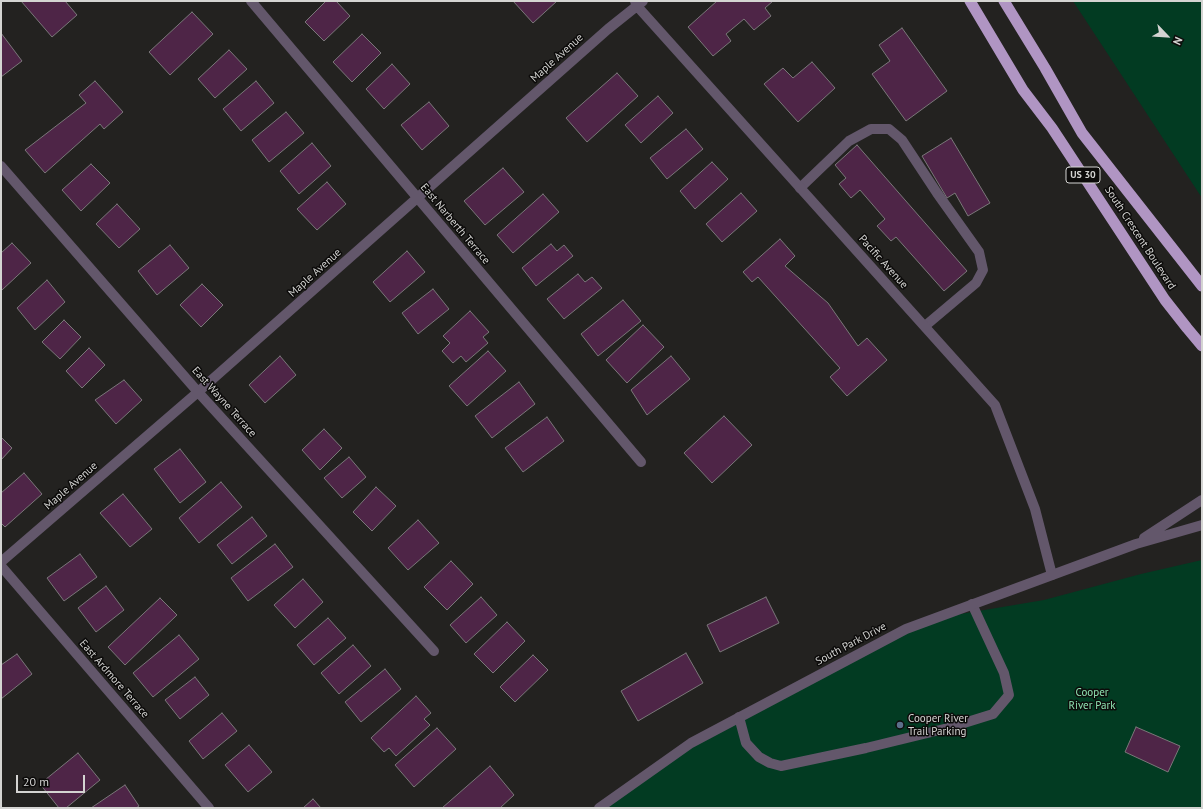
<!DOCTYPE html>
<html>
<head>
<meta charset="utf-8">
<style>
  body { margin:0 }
  #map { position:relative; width:1203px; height:809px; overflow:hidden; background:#232220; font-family:"PT Sans",sans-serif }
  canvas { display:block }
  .frame { position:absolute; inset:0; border:2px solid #d4d4d2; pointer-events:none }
  .north { position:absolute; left:1147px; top:16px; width:40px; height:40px; -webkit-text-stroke:3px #0c0b0a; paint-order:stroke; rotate:115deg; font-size:11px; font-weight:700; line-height:16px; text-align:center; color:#d4d4d2 }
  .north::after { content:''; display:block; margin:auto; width:14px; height:18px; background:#d4d4d2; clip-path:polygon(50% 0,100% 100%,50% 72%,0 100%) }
  .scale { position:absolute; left:16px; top:775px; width:69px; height:18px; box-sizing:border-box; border:2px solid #d4d4d2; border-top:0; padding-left:5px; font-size:12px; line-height:14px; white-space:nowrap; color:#d4d4d2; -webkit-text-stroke:3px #0c0b0a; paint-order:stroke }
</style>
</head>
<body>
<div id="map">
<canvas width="1203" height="809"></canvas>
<div class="frame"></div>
<div class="north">N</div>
<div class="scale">20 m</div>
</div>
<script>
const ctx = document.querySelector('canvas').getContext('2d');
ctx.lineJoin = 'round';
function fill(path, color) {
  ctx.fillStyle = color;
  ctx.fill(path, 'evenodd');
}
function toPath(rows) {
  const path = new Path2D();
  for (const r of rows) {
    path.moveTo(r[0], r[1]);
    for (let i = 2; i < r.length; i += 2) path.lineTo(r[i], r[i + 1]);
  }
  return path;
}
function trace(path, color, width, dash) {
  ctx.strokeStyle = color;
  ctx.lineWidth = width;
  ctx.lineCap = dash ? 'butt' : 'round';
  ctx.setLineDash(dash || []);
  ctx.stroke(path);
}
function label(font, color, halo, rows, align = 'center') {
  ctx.font = font + ' "PT Sans",sans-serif';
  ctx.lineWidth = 3;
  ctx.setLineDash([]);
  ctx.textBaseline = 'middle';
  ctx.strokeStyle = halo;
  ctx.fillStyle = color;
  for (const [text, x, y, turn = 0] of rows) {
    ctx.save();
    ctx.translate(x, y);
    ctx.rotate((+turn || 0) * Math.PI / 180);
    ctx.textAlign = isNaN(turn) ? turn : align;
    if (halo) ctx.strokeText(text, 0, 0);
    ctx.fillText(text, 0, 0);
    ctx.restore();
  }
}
fill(toPath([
  [1073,1,1202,1,1202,198],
  [1202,560,1202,808,599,808,691,743,931,619,1044,600,1141,574]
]), '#023b22');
const building = toPath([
  [21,1,65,1,77,15,52,37,21,1],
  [326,1,336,1,350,16,324,41,305,22,326,1],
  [513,1,557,1,533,23,513,1],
  [717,1,773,1,765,8,771,16,754,30,744,19,726,34,731,41,713,56,688,27,717,1],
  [192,12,213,34,170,75,149,52,192,12],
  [902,28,947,91,906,121,872,74,890,61,879,45,902,28],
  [1,33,22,61,1,77,1,33],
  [362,34,381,53,352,82,333,62,362,34],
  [229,50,247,69,215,98,198,79,229,50],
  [812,62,835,88,798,122,764,84,783,68,793,78,812,62],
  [392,64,410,84,384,109,366,89,392,64],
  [617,73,638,96,587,142,566,118,617,73],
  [95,81,123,112,104,129,100,124,45,173,25,150,86,103,79,95,95,81],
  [256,81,274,103,241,131,223,109,256,81],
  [658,96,673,113,641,143,625,125,658,96],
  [429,102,449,126,422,150,401,125,429,102],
  [286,112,304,133,269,162,252,140,286,112],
  [686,129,703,149,667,179,650,158,686,129],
  [951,138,990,203,968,216,955,193,947,198,922,156,951,138],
  [312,143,331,166,299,194,280,171,312,143],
  [857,145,967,271,944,291,896,237,891,241,877,226,885,219,860,190,851,198,839,184,846,178,835,165,857,145],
  [712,162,728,179,695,209,680,191,712,162],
  [91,164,110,183,81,211,62,190,91,164],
  [503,168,524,192,485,225,464,201,503,168],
  [327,182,346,204,317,230,297,209,327,182],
  [741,193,757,211,722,242,706,224,741,193],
  [543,194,559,212,513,253,497,235,543,194],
  [117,204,140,229,119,248,96,224,117,204],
  [780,239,795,256,785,266,828,303,858,346,867,338,887,360,847,396,830,377,840,368,758,277,752,282,743,272,780,239],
  [12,243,31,263,2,290,1,289,1,253,12,243],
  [551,244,557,251,564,245,573,256,536,286,522,268,551,244],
  [170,245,189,268,157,295,138,271,170,245],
  [407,251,425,272,390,302,373,282,407,251],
  [578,274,585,282,592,277,602,288,564,319,547,299,578,274],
  [47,280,65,302,35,330,17,308,47,280],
  [202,284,223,305,201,327,180,305,202,284],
  [433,289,449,309,418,334,402,313,433,289],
  [623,300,641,321,598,356,581,334,623,300],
  [470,311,489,332,483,337,488,343,466,362,461,356,453,363,442,351,450,343,443,336,470,311],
  [64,320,81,337,60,359,42,342,64,320],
  [643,325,664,347,627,383,606,360,643,325],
  [89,348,105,365,82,388,66,371,89,348],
  [488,351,506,371,467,406,449,386,488,351],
  [280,356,296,375,265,403,249,385,280,356],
  [671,356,690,379,647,415,631,390,671,356],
  [124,380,142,400,116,424,95,400,124,380],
  [519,382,535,404,492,438,475,416,519,382],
  [724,416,752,445,712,483,684,453,724,416],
  [547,417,564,441,523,472,505,448,547,417],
  [324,429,342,448,320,470,302,450,324,429],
  [1,437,12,448,1,460,1,437],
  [180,449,206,482,180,503,154,469,180,449],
  [349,457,366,477,342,498,324,478,349,457],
  [24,473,42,494,5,527,1,523,1,493,24,473],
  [221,482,242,507,199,543,179,518,221,482],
  [376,487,396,506,372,531,353,512,376,487],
  [123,494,152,529,130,547,100,513,123,494],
  [252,517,267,536,232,564,217,545,252,517],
  [418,520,439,543,408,570,388,548,418,520],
  [275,544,293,567,248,601,231,578,275,544],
  [80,554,97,577,64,601,47,578,80,554],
  [451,561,473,584,447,610,424,587,451,561],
  [303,579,323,602,295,628,274,605,303,579],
  [106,586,124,610,96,632,78,608,106,586],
  [481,597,497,615,466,643,450,625,481,597],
  [766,597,779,623,720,652,707,625,766,597],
  [160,598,177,615,125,665,108,647,160,598],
  [328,618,346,638,314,665,297,645,328,618],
  [507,622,525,641,493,673,474,654,507,622],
  [179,635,199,659,153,697,133,673,179,635],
  [353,645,371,666,339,694,321,673,353,645],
  [686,653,703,683,638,721,621,691,686,653],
  [17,654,32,674,1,699,1,665,17,654],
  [533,655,548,670,515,702,500,687,533,655],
  [385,669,401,689,361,722,345,702,385,669],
  [195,677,209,695,180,719,165,700,195,677],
  [416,696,431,713,424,719,430,725,396,756,389,748,384,752,371,738,416,696],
  [222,713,237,731,203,759,189,741,222,713],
  [1136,727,1180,746,1168,772,1125,752,1136,727],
  [437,728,456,749,414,787,395,765,437,728],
  [249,745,272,772,248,792,225,765,249,745],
  [78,753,100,780,66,808,59,808,40,784,78,753],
  [490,766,514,795,500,808,442,808,490,766],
  [125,785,139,806,136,808,91,808,125,785],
  [313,799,321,808,303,808,313,799]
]);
fill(building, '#4e2547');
trace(building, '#7a7779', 1);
trace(toPath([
  [800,188,849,141,871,129,889,129,902,140,937,193,979,252,983,270,976,283,925,326],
  [739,717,746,743,759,757,770,763,781,766,866,748,948,728,993,714,1009,695,1004,673,972,604]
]), '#63576b', 10);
trace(toPath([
  [251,1,641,462],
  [635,1,637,6,995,405,1035,509,1052,575],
  [1,166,198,392,434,651],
  [1,562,198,392,608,29,643,1],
  [1,566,209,808]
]), '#63576b', 10);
trace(toPath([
  [1144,538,1202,500],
  [599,808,691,743,906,629,1136,544,1202,525]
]), '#63576b', 10);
trace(toPath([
  [970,1,1023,90,1052,128,1165,300,1187,328,1202,346],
  [1004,1,1045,68,1082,133,1202,286]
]), '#b095c3', 11);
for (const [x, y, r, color] of [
  [900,725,4,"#5c6f8a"]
]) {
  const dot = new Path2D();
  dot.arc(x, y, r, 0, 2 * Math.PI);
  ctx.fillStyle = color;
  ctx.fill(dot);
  trace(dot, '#0c0b0a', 1.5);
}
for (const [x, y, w] of [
  [1083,175,34]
]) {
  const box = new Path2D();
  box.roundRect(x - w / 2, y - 8, w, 16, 3);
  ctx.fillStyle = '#0c0b0a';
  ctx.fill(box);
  trace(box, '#d4d4d2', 1);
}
label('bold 10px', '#d4d4d2', null, [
  ["US 30",1083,175]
]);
label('11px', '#d4d4d2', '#0c0b0a', [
  ["Maple Avenue",557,58,-42],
  ["East Narberth Terrace",455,224,50],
  ["South Crescent Boulevard",1140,238,57],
  ["Pacific Avenue",883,262,48],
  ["Maple Avenue",315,273,-42],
  ["East Wayne Terrace",224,402,48],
  ["Maple Avenue",71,486,-41],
  ["South Park Drive",851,644,-28],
  ["East Ardmore Terrace",114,679,49]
]);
label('11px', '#8fe3b2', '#0c0b0a', [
  ["Cooper",1092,693],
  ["River Park",1092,706]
]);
label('11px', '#d4d4d2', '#0c0b0a', [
  ["Cooper River",908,719],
  ["Trail Parking",908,732]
], 'left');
</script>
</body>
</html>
